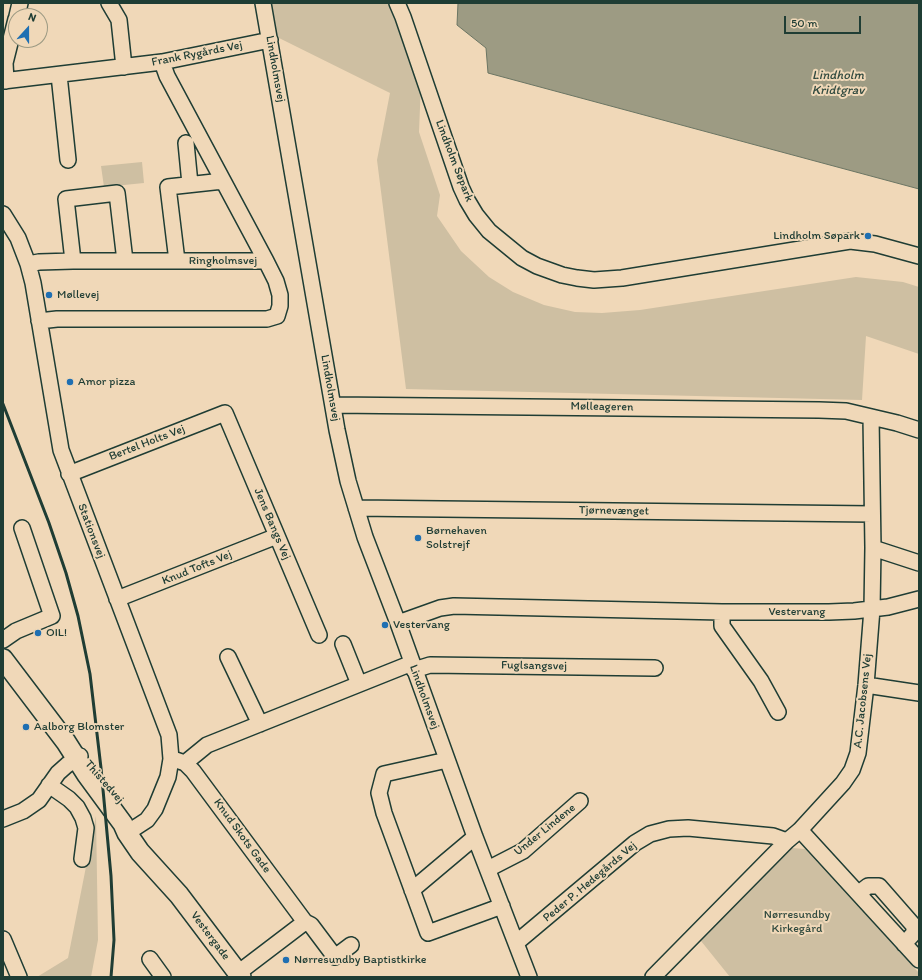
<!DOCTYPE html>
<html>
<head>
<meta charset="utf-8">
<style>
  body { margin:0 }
  #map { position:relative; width:922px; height:980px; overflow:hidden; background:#f0d8b8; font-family:Itim,sans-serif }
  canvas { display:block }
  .frame { position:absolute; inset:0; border:4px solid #1f3d34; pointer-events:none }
  .north { position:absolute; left:8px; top:8px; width:40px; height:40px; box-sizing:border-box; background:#f0d8b8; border:1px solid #9c9a83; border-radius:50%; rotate:21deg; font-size:11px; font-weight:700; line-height:16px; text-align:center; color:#1f3d34 }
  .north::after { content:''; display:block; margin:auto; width:14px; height:18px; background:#1f6fb2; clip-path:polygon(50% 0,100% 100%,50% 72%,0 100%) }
  .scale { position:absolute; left:784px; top:16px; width:77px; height:18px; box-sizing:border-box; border:2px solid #1f3d34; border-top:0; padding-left:5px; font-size:12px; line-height:14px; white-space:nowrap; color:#1f3d34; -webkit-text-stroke:3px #f0d8b8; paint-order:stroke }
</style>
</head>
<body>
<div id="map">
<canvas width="922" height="980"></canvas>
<div class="frame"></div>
<div class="north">N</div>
<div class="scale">50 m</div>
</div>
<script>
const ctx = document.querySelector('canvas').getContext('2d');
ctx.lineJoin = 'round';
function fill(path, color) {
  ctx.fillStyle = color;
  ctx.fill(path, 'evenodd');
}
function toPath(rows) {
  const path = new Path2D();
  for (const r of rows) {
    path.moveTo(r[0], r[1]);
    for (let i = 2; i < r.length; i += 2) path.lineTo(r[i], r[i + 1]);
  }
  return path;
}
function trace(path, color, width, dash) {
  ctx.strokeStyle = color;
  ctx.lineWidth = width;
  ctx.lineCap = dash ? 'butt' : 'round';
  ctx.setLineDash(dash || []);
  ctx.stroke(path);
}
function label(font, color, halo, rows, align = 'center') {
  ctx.font = font + ' Itim,sans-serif';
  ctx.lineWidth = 4;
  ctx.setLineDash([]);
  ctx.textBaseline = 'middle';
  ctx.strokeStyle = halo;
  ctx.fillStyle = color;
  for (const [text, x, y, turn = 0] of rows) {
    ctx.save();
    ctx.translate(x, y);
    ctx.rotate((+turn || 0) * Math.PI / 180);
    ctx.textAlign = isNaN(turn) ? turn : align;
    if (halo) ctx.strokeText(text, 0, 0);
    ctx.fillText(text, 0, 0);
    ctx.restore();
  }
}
fill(toPath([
  [271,3,389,3,421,83,419,132,440,195,437,216,461,251,489,277,513,292,544,305,575,312,602,313,640,310,856,277,903,282,919,287,919,354,866,336,862,400,406,389,377,160,390,93,277,37],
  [142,162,144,183,104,187,101,166],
  [96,816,98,940,91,977,37,977,68,958],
  [792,848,805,849,919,973,919,977,730,977,701,941]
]), '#cebfa2');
const water = toPath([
  [458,3,919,3,919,189,488,73,486,48,457,25,458,3]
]);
fill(water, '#9d9b83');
trace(water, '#6b7563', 1);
const minor = toPath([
  [109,3,119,20,124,67],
  [263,3,337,430,348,481,365,537,398,623,475,837,529,977],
  [397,3,403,17,461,187,467,200,476,215,489,231,522,258,537,266,562,275,577,278,594,280,622,278,850,241,875,244,919,256],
  [17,16,20,3],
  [59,75,68,160],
  [3,81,162,62,270,40],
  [6,81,5,63,16,19],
  [186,143,190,184],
  [3,214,18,238,28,264,33,283,61,450,169,735,171,759,168,777,155,809,147,820,127,833],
  [73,261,66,199,117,193,125,261],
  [177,261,168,187,223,181],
  [28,264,39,262,73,261,266,261,167,76,162,62],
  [39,321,57,319,267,319,277,316,280,306,280,295,276,281,266,261],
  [333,405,819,410,846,411,897,423,919,430],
  [69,474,225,413,319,635],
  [356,508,872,514],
  [873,548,919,563],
  [117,599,277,536],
  [722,612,722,626,761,681,778,712],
  [398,623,440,608,454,606,722,612,829,612,854,611,888,607,919,599],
  [3,640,16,631,52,616,22,528],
  [343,644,359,684],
  [228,657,260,724],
  [414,670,430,665,655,668],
  [866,685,919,693],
  [176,760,185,763,193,771,305,922],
  [447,760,384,774,379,793,384,813,428,933,502,906],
  [185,763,207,745,412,663],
  [49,785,69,799,77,807,83,818,86,828,82,859],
  [3,819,23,811,39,800,58,773,67,765,80,756],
  [800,830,919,960],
  [488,869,523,851,580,801],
  [412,890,475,837],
  [859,893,868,886,879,886,914,926,914,933,904,944],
  [305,922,311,925,335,957,351,945],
  [3,939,19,977],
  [516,943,635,843,650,834,669,829,688,828,773,836,787,841],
  [150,959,163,977],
  [238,973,305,922],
  [653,977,787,841,800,830,843,783,852,770,858,753,866,685,872,609,873,548,871,417]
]);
const major = toPath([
  [3,659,66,742,87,775,123,824,127,833,140,852,179,895,241,977]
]);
trace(minor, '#1f3d34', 18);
trace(major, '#1f3d34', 22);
trace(minor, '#f0d8b8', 15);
trace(major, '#f0d8b8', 19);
trace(toPath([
  [3,404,49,523,66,573,78,616,90,674,101,768,111,876,114,940,111,977]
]), '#1f3d34', 3);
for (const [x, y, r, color] of [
  [868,236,4,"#1f6fb2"],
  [49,295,4,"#1f6fb2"],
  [70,382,4,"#1f6fb2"],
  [418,538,4,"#1f6fb2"],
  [385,625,4,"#1f6fb2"],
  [38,633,4,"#1f6fb2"],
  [26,727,4,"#1f6fb2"],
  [286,960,4,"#1f6fb2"]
]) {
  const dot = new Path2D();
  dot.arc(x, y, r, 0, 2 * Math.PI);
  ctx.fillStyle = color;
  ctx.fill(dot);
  trace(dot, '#f0d8b8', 1.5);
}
label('12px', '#1f3d34', '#f0d8b8', [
  ["Frank Rygårds Vej",197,54,-11],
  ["Lindholmsvej",275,69,80],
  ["Lindholm Søpark",454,161,69],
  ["Ringholmsvej",223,261],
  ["Lindholmsvej",330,388,80],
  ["Mølleageren",602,407,1],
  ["Bertel Holts Vej",147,443,-21],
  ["Tjørnevænget",614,511,1],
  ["Jens Bangs Vej",272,524,67],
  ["Stationsvej",91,531,69],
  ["Knud Tofts Vej",197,568,-22],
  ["Vestervang",797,612],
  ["Fuglsangsvej",534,666,1],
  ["Lindholmsvej",424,697,70],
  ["A.C. Jacobsens Vej",863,701,-84],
  ["Thistedvej",104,782,49],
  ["Under Lindene",545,830,-39],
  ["Knud Skots Gade",242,836,54],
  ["Peder P. Hedegårds Vej",590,882,-40],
  ["Vestergade",210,936,53]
]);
label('12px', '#1f3d34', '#f0d8b8', [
  ["Lindholm Søpark",860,236,"right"],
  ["Møllevej",57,295],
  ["Amor pizza",78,382],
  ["Børnehaven",426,531],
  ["Solstrejf",426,545],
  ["Vestervang",393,625],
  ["OIL!",46,633],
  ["Aalborg Blomster",34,727],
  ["Nørresundby Baptistkirke",294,960]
], 'left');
label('12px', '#304a3f', '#f0d8b8', [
  ["Nørresundby",797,915],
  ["Kirkegård",797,929]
]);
label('italic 13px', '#324b40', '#f0d8b8', [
  ["Lindholm",838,76],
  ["Kridtgrav",838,91]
]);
</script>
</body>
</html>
